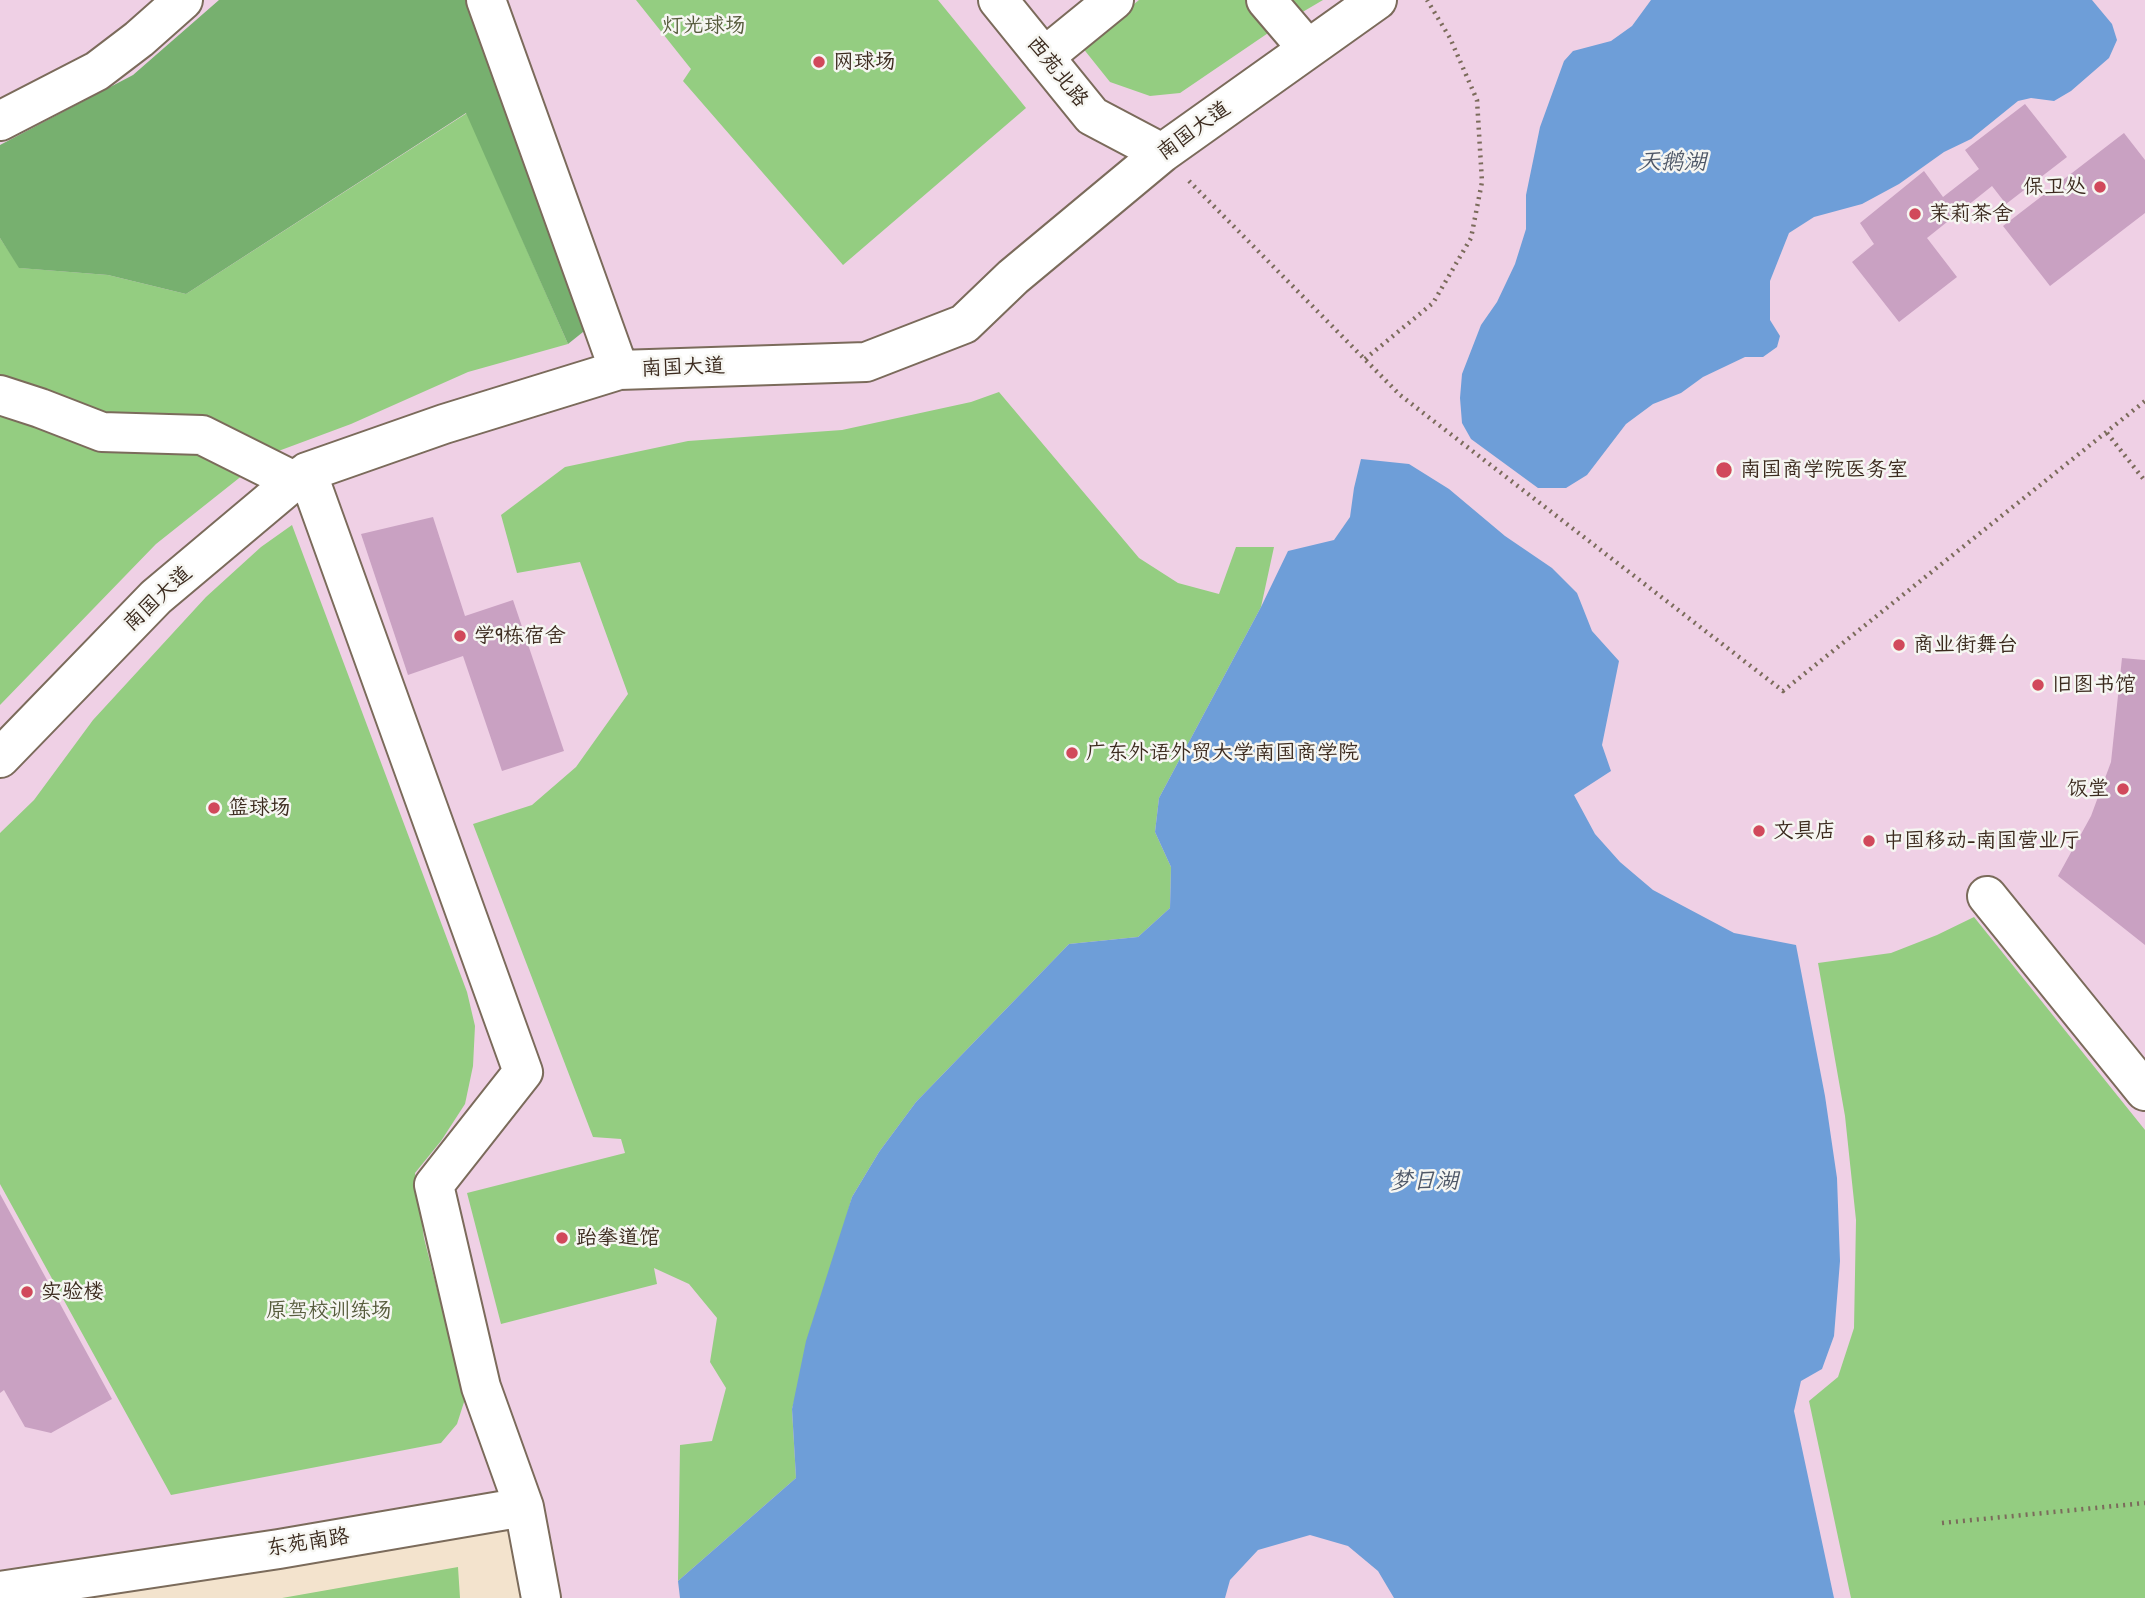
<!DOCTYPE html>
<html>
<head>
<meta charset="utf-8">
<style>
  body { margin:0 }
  canvas { display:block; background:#f3e3cd }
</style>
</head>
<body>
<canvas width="2145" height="1598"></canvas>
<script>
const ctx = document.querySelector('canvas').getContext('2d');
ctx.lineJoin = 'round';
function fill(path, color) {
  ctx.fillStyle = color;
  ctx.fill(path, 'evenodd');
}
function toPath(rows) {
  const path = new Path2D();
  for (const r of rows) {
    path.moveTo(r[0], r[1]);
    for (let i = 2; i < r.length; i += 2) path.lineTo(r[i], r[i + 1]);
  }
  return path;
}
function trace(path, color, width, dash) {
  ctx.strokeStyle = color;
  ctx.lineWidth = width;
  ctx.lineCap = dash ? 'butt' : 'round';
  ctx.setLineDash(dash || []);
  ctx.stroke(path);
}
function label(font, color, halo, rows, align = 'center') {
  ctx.font = font + ' "Patrick Hand","LXGW WenKai TC",sans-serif';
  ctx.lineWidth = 5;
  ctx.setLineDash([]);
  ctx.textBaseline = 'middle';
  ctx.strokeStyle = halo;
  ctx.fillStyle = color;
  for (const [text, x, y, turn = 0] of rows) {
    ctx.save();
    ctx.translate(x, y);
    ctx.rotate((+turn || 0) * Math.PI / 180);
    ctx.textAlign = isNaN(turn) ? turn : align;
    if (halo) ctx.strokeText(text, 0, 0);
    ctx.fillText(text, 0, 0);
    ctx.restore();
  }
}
fill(toPath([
  [0,0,2145,0,2145,1598,537,1598,524,1507,0,1598]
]), '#efd0e5');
fill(toPath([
  [636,0,938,0,1026,108,843,265,683,81,691,69],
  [1139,0,1323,0,1277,27,1180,93,1150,96,1110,82,1082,47],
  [467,113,568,344,468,372,351,424,265,456,107,418,0,379,0,238,20,268,108,275,186,294],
  [999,392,1139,558,1178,583,1219,594,1236,547,1274,547,1261,607,1159,798,1155,832,1171,867,1170,908,1138,937,1069,944,916,1102,879,1152,852,1197,792,1409,796,1478,678,1581,680,1445,712,1441,726,1388,710,1362,717,1318,689,1284,654,1268,657,1284,501,1324,467,1193,625,1153,621,1139,593,1137,473,824,532,805,576,767,628,694,580,562,517,573,501,515,565,467,688,441,842,430,971,402],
  [0,409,218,448,253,467,156,544,0,705],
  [292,525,467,992,475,1026,473,1066,465,1104,441,1141,415,1173,424,1238,465,1399,457,1424,441,1443,171,1495,0,1184,0,833,34,800,93,720,206,597,261,547],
  [1974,917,2145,1130,2145,1598,1851,1598,1809,1401,1838,1377,1854,1328,1856,1220,1845,1116,1818,963,1891,953,1937,935],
  [458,1567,460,1598,282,1598]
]), '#94cd81');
fill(toPath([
  [219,0,473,0,588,328,568,344,466,113,186,294,108,275,19,268,0,238,0,145,133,75]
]), '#77b06f');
fill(toPath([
  [1651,0,2092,0,2112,24,2117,40,2109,58,2071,91,2054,101,2031,98,2018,101,1971,139,1944,152,1899,184,1862,204,1814,217,1789,233,1770,281,1770,320,1780,336,1777,347,1763,357,1745,357,1703,377,1681,393,1653,404,1626,424,1587,475,1566,488,1538,488,1471,439,1462,423,1460,398,1462,374,1481,325,1497,302,1515,264,1526,229,1526,195,1540,127,1564,61,1573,51,1611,41,1632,26],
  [1361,459,1409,464,1449,489,1505,536,1552,568,1577,593,1592,631,1619,661,1602,745,1611,771,1574,795,1595,834,1620,862,1653,890,1734,933,1796,945,1825,1096,1837,1178,1840,1261,1834,1336,1822,1369,1801,1381,1794,1411,1834,1598,1394,1598,1378,1571,1348,1546,1310,1535,1258,1550,1230,1580,1225,1598,680,1598,678,1581,796,1478,792,1409,806,1341,852,1197,879,1152,916,1102,1069,944,1138,937,1170,908,1171,867,1155,832,1159,798,1261,607,1288,551,1334,540,1350,517,1354,488]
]), '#6e9ed8');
fill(toPath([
  [2025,104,2067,157,2006,204,1992,186,1927,238,1957,277,1899,322,1852,262,1874,244,1860,223,1924,171,1943,197,1979,169,1965,150],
  [2124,133,2145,160,2145,213,2050,286,2003,226],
  [433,517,465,616,513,600,564,751,502,771,463,656,408,675,361,534],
  [2122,658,2145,660,2145,945,2058,876,2091,816,2111,762],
  [0,1194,112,1399,51,1433,25,1427,4,1390,0,1393]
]), '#c9a1c2');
const minor = toPath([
  [486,0,619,370],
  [998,0,1092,116,1162,153],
  [1266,0,1307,48],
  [1044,57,1114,0],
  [0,121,97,71,139,39,183,0],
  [0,395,40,408,102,432,202,435,294,481],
  [307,472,523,1072,434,1185,481,1387,524,1507],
  [0,758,156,597,294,481,307,472,444,424,619,370,866,362,964,324,1013,277,1162,153,1377,0],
  [1987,896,2145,1091],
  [0,1591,279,1549,524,1507,541,1598]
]);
trace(minor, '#7b6b5b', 42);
trace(toPath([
  [1189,181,1400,395,1783,691,2145,401],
  [1365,359,1433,303,1471,238,1482,182,1477,100,1450,38,1427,0],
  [2107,433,2145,481],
  [1942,1523,2145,1503]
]), '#7b6b5b', 4.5, [2, 5]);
trace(minor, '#fff', 38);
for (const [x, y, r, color] of [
  [819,62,7,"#d1495b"],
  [2100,187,7,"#d1495b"],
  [1915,214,7,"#d1495b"],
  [1724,470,9,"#d1495b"],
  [460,636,7,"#d1495b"],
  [1899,645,7,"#d1495b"],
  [2038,685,7,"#d1495b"],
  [1072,753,7,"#d1495b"],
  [2123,789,7,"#d1495b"],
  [214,808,7,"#d1495b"],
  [1759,831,7,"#d1495b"],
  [1869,841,7,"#d1495b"],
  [562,1238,7,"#d1495b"],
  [27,1292,7,"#d1495b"]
]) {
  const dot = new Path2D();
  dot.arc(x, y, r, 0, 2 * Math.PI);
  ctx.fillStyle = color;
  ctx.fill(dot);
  trace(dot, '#f6f6f2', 2.5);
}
label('21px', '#565b3c', '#f6f6f2', [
  ["灯光球场",704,26],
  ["原驾校训练场",329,1311]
]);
label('21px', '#3b2a1e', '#f6f6f2', [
  ["网球场",833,62],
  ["保卫处",2086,187,"right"],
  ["茉莉茶舍",1929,214],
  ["南国商学院医务室",1740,470],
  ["学9栋宿舍",474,636],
  ["商业街舞台",1913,645],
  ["旧图书馆",2052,685],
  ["广东外语外贸大学南国商学院",1086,753],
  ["饭堂",2109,789,"right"],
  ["篮球场",228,808],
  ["文具店",1773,831],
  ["中国移动-南国营业厅",1883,841],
  ["跆拳道馆",576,1238],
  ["实验楼",41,1292]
], 'left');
label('21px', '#3b2a1e', '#f6f6f2', [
  ["西苑北路",1057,72,51],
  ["南国大道",1194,131,-36],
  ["南国大道",683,368,-2],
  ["南国大道",158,599,-43],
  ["东苑南路",308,1543,-9]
]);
label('italic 23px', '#4f5868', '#f6f6f2', [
  ["天鹅湖",1672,163],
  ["梦日湖",1424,1182]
]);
</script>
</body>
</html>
